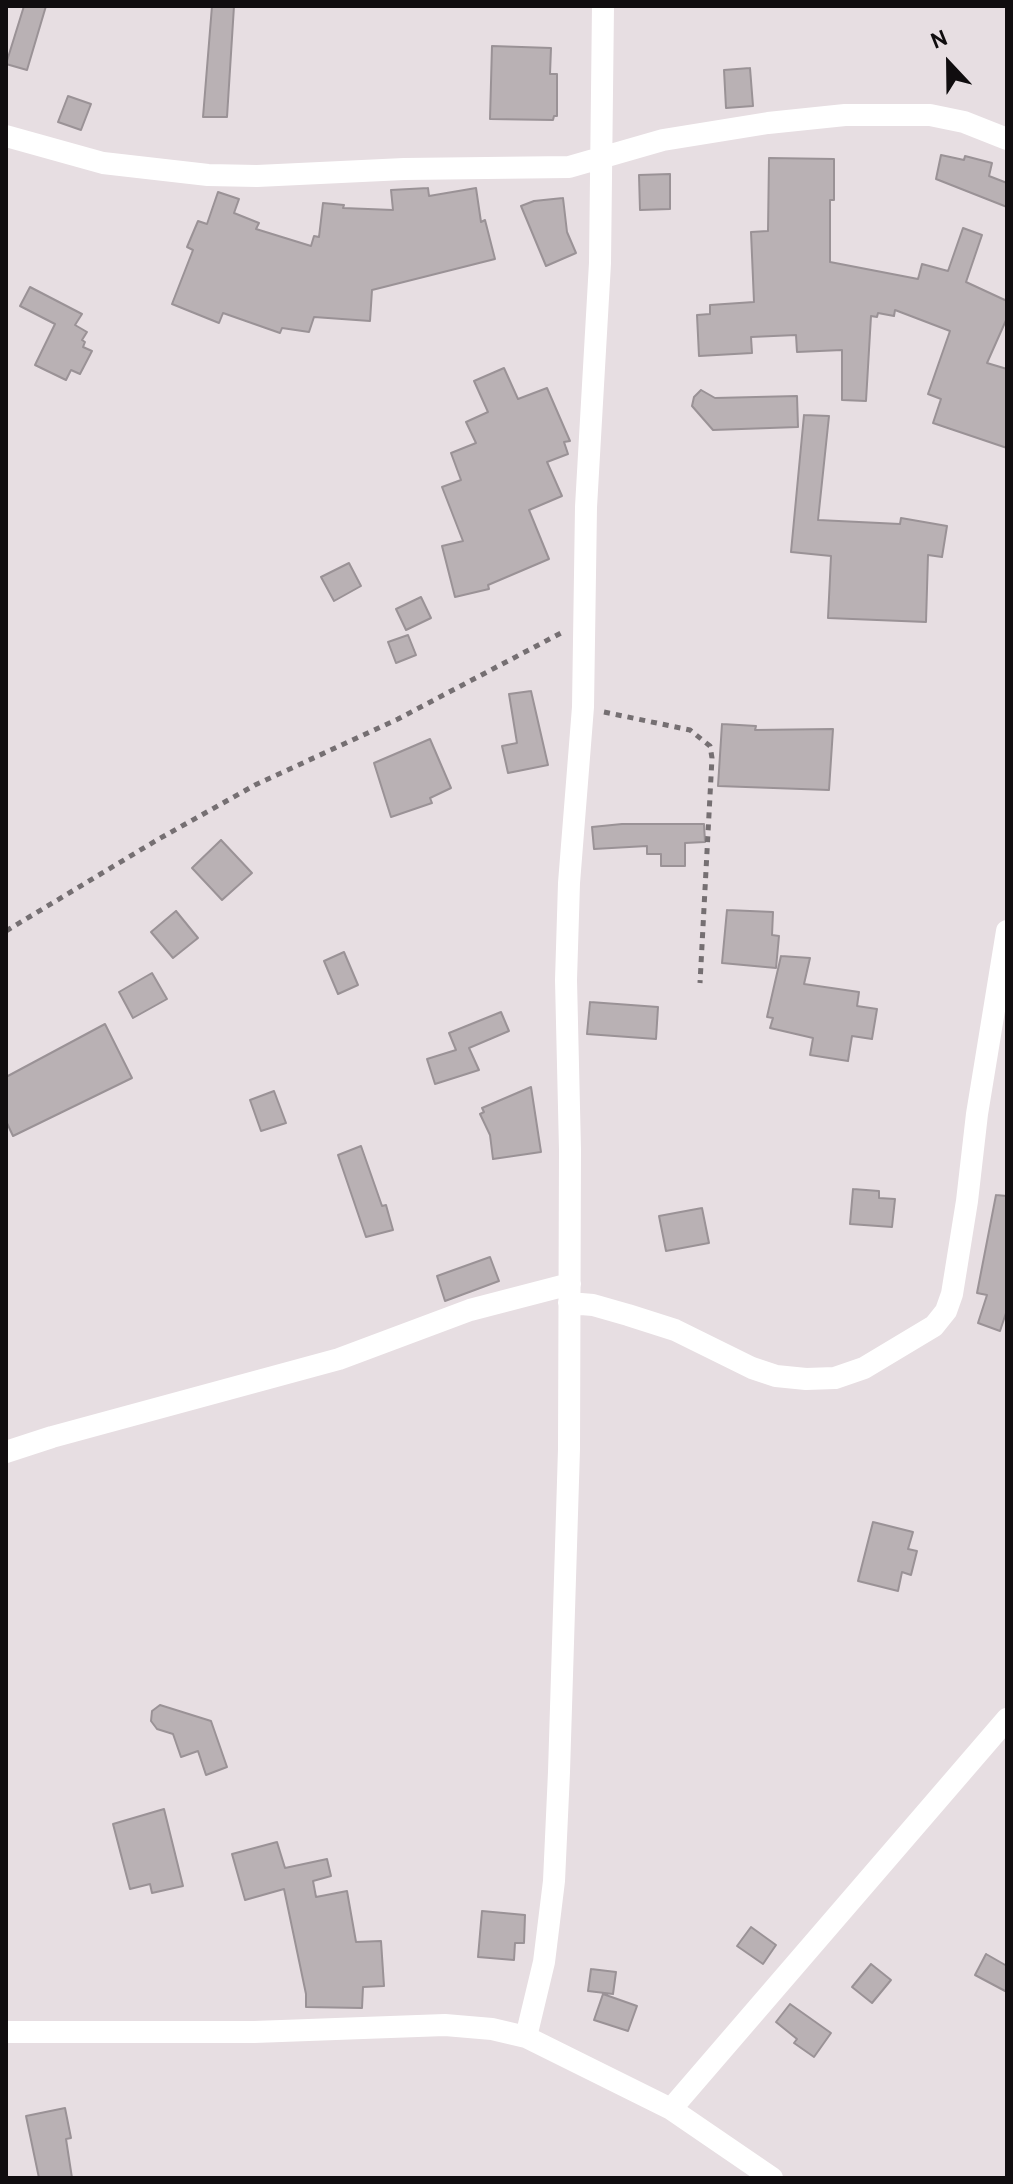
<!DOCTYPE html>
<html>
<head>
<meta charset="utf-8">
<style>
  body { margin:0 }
  #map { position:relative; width:1013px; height:2184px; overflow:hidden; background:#e7dee2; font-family:Overpass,sans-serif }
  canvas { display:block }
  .frame { position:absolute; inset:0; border:8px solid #100d0f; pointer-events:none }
  .north { position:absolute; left:909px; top:24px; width:80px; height:80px; -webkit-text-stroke:6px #e7dee2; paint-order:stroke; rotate:338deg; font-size:22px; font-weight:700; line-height:32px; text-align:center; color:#100d0f }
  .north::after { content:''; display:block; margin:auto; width:28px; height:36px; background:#100d0f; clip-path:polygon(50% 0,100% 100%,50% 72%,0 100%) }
</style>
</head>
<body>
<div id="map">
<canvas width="1013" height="2184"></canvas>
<div class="frame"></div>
<div class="north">N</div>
</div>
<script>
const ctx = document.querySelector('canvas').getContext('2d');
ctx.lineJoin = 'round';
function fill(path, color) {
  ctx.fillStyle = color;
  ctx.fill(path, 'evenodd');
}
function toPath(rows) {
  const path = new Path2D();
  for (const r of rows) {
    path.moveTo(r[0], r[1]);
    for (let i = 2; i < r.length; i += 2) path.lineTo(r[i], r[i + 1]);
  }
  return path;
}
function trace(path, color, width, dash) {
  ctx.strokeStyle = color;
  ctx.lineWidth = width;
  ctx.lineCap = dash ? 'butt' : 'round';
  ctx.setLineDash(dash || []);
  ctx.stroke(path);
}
const building = toPath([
  [24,6,46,6,27,70,6,64,24,6],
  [212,6,234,6,227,117,203,117,212,6],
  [492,46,551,48,550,74,557,74,557,116,554,116,553,120,490,119,492,46],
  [750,68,753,106,726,108,724,70,750,68],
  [68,96,91,104,81,130,58,122,68,96],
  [941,155,964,160,965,156,992,163,989,176,1007,183,1007,207,936,179,941,155],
  [769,158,834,159,834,200,830,200,830,262,918,279,922,264,948,271,963,228,982,235,966,282,1007,301,1007,318,987,363,1007,369,1007,448,933,423,941,399,928,394,950,331,895,310,894,316,878,313,877,317,871,316,866,401,842,400,842,350,797,352,796,335,751,337,752,353,699,356,697,315,710,314,710,305,754,302,751,232,768,231,769,158],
  [670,174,670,209,640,210,639,175,670,174],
  [428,188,429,196,476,188,481,222,485,220,495,259,372,290,370,321,314,317,309,332,282,328,280,333,223,313,219,323,172,304,193,250,187,247,198,221,207,224,218,192,239,199,234,213,259,223,256,229,311,246,314,236,319,237,323,203,344,205,343,208,393,210,391,190,428,188],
  [563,198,567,232,576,253,546,266,521,206,534,201,563,198],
  [30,287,82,314,75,325,87,332,82,340,85,342,83,347,92,351,80,374,71,370,66,380,35,365,55,324,20,306,30,287],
  [504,368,518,399,547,388,570,441,564,442,568,454,547,462,562,496,529,510,549,559,488,585,489,589,455,597,442,546,463,541,442,487,461,480,451,453,476,443,466,422,488,412,474,381,504,368],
  [701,390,715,398,797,396,798,427,713,430,692,406,694,397,701,390],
  [804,415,829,416,818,520,900,524,901,518,947,526,942,557,928,555,926,622,828,618,831,556,791,552,804,415],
  [349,563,361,586,334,601,321,577,349,563],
  [421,597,431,618,406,630,396,609,421,597],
  [408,635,416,655,396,663,388,642,408,635],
  [531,691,548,765,508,773,502,746,517,743,509,694,531,691],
  [722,724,756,726,755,730,833,729,829,790,718,786,722,724],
  [430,739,451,788,430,798,432,803,391,817,374,763,430,739],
  [622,824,704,824,705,842,685,843,685,866,661,866,661,854,647,854,647,846,594,849,592,827,622,824],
  [221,840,252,873,222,900,192,868,221,840],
  [727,910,773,912,772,935,779,936,776,968,722,963,727,910],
  [176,911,198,938,173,958,151,932,176,911],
  [344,952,358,985,338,994,324,961,344,952],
  [781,956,810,958,804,984,859,992,857,1006,877,1009,872,1039,852,1036,848,1061,810,1055,813,1038,770,1028,773,1018,767,1017,781,956],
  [152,973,167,999,133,1018,119,992,152,973],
  [590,1002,658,1007,656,1039,587,1034,590,1002],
  [501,1012,509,1031,469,1048,479,1070,435,1084,427,1059,456,1050,449,1033,501,1012],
  [105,1024,132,1078,13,1136,6,1121,6,1077,105,1024],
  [531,1087,541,1152,493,1159,490,1135,480,1114,484,1112,482,1108,531,1087],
  [274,1091,286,1123,261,1131,250,1100,274,1091],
  [361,1146,382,1206,386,1205,393,1230,366,1237,338,1155,361,1146],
  [853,1189,879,1191,879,1198,895,1199,892,1227,850,1224,853,1189],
  [996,1195,1007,1196,1007,1310,1000,1331,978,1323,987,1295,977,1293,996,1195],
  [702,1208,709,1243,666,1251,659,1216,702,1208],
  [490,1257,499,1281,445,1301,437,1276,490,1257],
  [873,1522,913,1532,908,1549,917,1551,911,1575,902,1572,898,1591,858,1581,873,1522],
  [160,1705,211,1721,227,1767,206,1775,198,1751,181,1757,173,1734,157,1729,151,1721,152,1711,160,1705],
  [164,1809,183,1886,152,1893,150,1884,130,1889,113,1824,164,1809],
  [277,1842,285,1868,327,1859,331,1876,313,1881,316,1897,347,1891,356,1942,381,1941,384,1986,363,1987,362,2008,306,2007,306,1994,284,1889,245,1900,232,1854,277,1842],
  [482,1911,525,1915,524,1943,515,1943,514,1960,478,1957,482,1911],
  [751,1927,776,1945,763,1964,737,1946,751,1927],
  [986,1954,1007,1966,1007,1992,975,1975,986,1954],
  [871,1964,891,1980,872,2003,852,1987,871,1964],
  [591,1969,616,1972,613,1994,588,1991,591,1969],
  [603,1994,637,2006,628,2031,594,2020,603,1994],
  [790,2004,831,2033,814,2057,794,2043,797,2039,776,2022,790,2004],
  [65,2108,71,2138,66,2139,72,2178,39,2178,26,2116,65,2108]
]);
fill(building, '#b9b1b4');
trace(building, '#9a9296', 2);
trace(toPath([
  [604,712,690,730,710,746,712,758,700,983],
  [6,931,157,840,255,785,398,719,561,633]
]), '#756f72', 5, [6, 6]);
trace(toPath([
  [6,136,103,163,208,175,257,176,404,169,569,167,663,140,768,123,845,115,930,115,964,122,1007,139],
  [569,1303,593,1305,628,1315,675,1330,752,1368,776,1376,806,1379,835,1378,864,1368,934,1326,946,1311,952,1294,967,1201,977,1114,1007,931],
  [6,1452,52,1437,339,1359,470,1310,570,1284],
  [6,2032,254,2032,445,2025,492,2029,526,2037,671,2109,772,2178],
  [526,2037,544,1962,554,1881,559,1772,569,1449,570,1150,566,980,569,883,583,707,586,507,600,263,603,6],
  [671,2109,1007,1719]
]), '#fff', 22);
</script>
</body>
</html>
